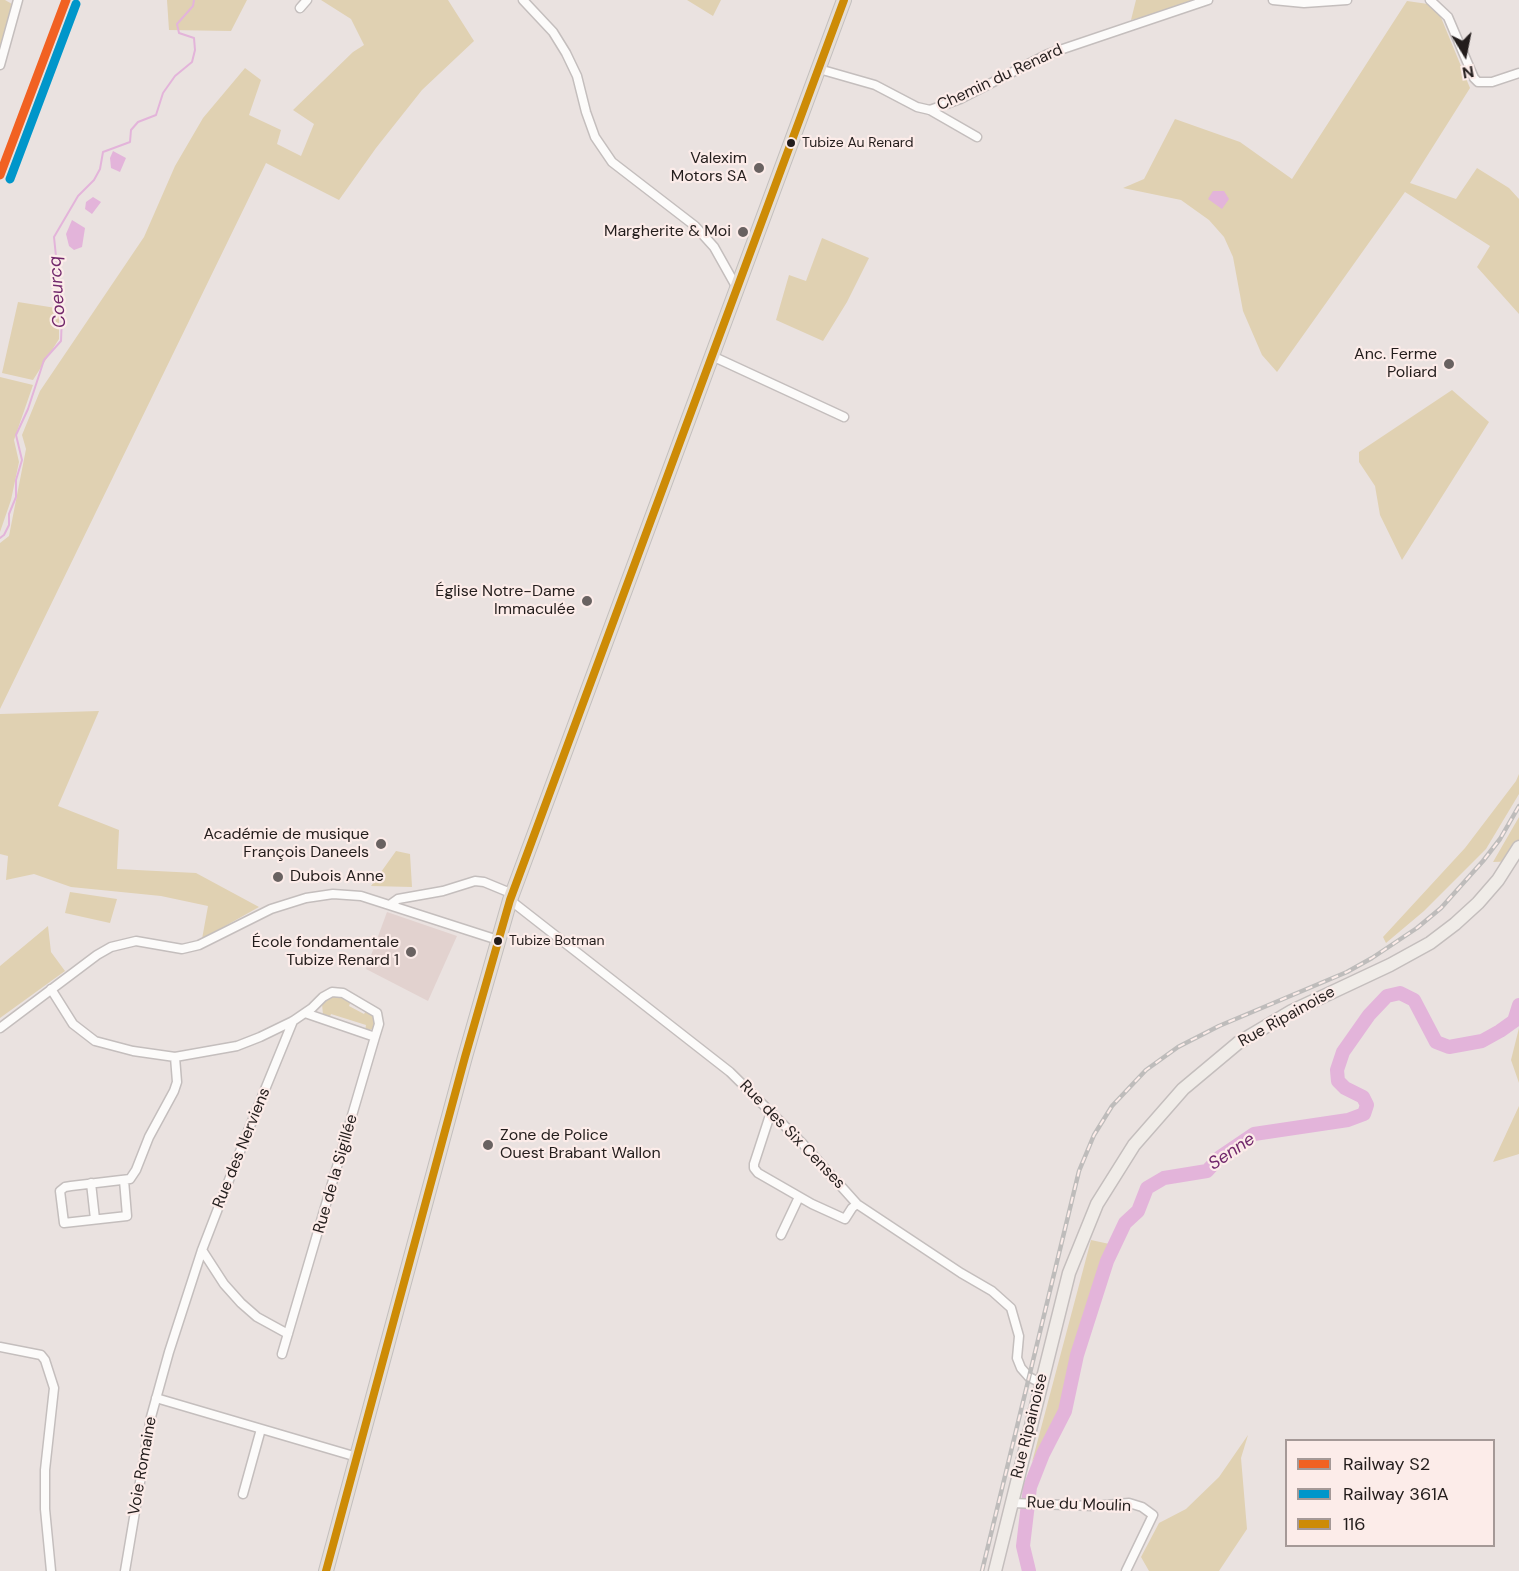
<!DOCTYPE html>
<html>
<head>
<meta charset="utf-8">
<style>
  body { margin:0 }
  #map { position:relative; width:1519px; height:1571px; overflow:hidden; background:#eae2e0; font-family:"DM Sans",sans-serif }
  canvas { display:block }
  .legend { position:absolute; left:1285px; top:1439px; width:210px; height:108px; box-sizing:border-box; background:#fcece9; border:2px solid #a59997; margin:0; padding:8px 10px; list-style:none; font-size:18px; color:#231d1c }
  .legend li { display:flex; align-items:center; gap:12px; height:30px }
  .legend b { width:30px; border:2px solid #a59997 }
  .north { position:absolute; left:1435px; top:24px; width:60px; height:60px; -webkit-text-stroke:4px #fcece9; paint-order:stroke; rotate:170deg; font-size:16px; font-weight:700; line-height:24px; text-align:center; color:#231d1c }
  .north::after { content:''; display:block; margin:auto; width:21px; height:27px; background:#231d1c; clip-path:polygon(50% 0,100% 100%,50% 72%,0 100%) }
</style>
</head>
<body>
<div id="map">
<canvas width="1519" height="1571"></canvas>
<ul class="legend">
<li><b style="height:8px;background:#f16122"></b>Railway S2</li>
<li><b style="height:8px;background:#0096ca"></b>Railway 361A</li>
<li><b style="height:8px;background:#cd8b06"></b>116</li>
</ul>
<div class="north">N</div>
</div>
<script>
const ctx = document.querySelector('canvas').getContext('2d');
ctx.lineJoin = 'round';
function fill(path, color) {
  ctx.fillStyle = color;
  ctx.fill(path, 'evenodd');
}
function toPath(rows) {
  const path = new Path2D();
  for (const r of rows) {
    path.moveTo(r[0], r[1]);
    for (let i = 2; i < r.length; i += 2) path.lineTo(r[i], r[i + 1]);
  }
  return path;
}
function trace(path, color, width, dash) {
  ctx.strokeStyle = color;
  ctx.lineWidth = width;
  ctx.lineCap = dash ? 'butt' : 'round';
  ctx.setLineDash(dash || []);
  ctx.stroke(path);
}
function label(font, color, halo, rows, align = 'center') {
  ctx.font = font + ' "DM Sans",sans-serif';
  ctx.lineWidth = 4.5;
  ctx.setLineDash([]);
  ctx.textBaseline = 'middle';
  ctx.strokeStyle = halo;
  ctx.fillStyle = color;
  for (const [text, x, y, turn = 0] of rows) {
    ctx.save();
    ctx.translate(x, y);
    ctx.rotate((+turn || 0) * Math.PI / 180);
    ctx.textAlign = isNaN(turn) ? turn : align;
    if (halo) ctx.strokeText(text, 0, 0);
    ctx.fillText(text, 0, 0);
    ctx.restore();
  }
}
fill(toPath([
  [387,912,457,936,428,1001,366,969]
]), '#e2d2cf');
fill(toPath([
  [0,0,5,0,12,4,0,52],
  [167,0,247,0,231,31,169,30],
  [321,0,448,0,474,41,422,90,376,148,339,200,266,163,0,709,0,543,9,536,26,449,22,435,40,391,144,237,175,166,203,118,245,68,261,80,249,115,281,130,277,144,301,156,314,124,293,110,353,52,364,45,351,19],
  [687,0,721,0,713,16],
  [1136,0,1209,0,1131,20],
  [1407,1,1428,4,1440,15,1470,88,1410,183,1456,199,1477,168,1509,188,1519,199,1519,314,1477,267,1490,246,1405,192,1277,372,1262,355,1243,311,1233,257,1224,237,1209,220,1181,200,1123,188,1144,179,1175,119,1240,142,1292,179],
  [822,238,869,258,847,302,823,341,776,320,789,275,806,281],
  [18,302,56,308,59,317,59,339,33,380,2,373],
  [0,377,33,385,14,440,19,462,11,500,0,532],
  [1452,390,1489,422,1402,560,1380,515,1375,486,1359,462,1359,452],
  [99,711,58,806,119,830,117,869,196,873,259,907,202,939,208,906,161,896,71,887,34,874,6,880,8,856,0,854,0,714],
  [1519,774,1519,794,1486,849,1424,911,1386,943,1383,937,1465,848,1516,781],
  [1519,817,1519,861,1493,862],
  [396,851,410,854,412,887,371,886],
  [70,892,117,899,110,923,65,913],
  [48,926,51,952,65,971,0,1018,0,966],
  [340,995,351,1001,349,1006,364,1014,367,1009,376,1018,373,1029,365,1031,366,1025,331,1014,329,1019,323,1015,322,1004,330,996],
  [1519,1028,1519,1083,1511,1060],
  [1519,1106,1519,1154,1493,1162],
  [1091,1240,1114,1245,1062,1410,1032,1462],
  [1248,1435,1241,1458,1247,1529,1219,1571,1149,1571,1141,1557,1159,1523,1186,1509,1219,1477]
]), '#e0d1b2');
fill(toPath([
  [113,151,126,158,120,172,111,168,110,158],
  [1213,191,1224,191,1229,199,1222,209,1208,199],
  [93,197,101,202,92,214,85,209,86,202],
  [72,220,85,228,82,247,74,250,69,246,66,234]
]), '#e3b4da');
trace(toPath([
  [0,538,4,535,9,525,9,514,16,497,16,480,22,460,16,435,28,409,44,360,61,341,62,315,54,237,78,196,94,180,100,169,103,152,130,142,131,130,138,122,156,115,163,93,175,76,192,62,195,50,194,38,179,33,177,24,193,6,194,0]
]), '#e3b4da', 2);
trace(toPath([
  [1029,1571,1023,1546,1030,1487,1043,1454,1065,1411,1077,1355,1107,1261,1125,1223,1138,1211,1147,1188,1164,1178,1207,1171,1220,1157,1254,1134,1348,1120,1364,1114,1367,1105,1363,1097,1345,1088,1338,1081,1337,1070,1343,1052,1369,1015,1387,996,1400,993,1414,1000,1436,1042,1449,1047,1482,1041,1500,1031,1514,1021,1519,1005]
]), '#e3b4da', 14);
const street = toPath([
  [523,0,553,32,566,53,577,76,586,112,595,137,612,162,695,226,714,247,737,288],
  [1273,0,1304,3,1347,0],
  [1430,0,1448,17,1474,78,1478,82,1492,82,1519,73],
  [300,8,307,0],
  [0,65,18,0],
  [819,69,875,85,917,107,930,110,977,137],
  [930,110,960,99,1048,54,1208,0],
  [712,356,844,417],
  [510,900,730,1072,803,1144,857,1204,961,1273,992,1291,1011,1308,1019,1336,1017,1358,1021,1368,1029,1377,1041,1383],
  [391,904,398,899,443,891,475,881,484,882,513,894],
  [51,989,73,1024,95,1041,133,1051,175,1057,237,1046,260,1037,293,1021,312,1008,323,997,332,992,343,993,377,1013,379,1024,375,1037,282,1354],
  [305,1013,375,1037],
  [0,1028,97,955,111,947,136,941,182,949,199,945,271,909,306,898,333,894,361,896,498,940],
  [771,1112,754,1164,754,1168,758,1173,812,1204,845,1219,852,1208,857,1204],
  [124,1180,127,1216,64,1223,60,1191,65,1187,71,1186,113,1181,130,1179,136,1170,149,1137,174,1091,177,1082,175,1057],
  [91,1183,95,1219],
  [781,1235,799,1197],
  [202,1250,224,1284,241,1303,257,1317,288,1334],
  [0,1347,41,1355,45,1360,54,1388,45,1470,45,1509,51,1571],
  [156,1398,357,1457],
  [243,1494,261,1429],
  [1012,1503,1093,1506,1129,1503,1142,1507,1153,1515,1126,1571],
  [125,1571,151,1417,169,1352,202,1250,246,1136,293,1021]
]);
const secondary = toPath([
  [995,1571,1069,1273,1097,1204,1134,1145,1183,1089,1238,1043,1292,1011,1390,965,1430,943,1455,924,1478,903,1498,880,1519,847]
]);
const primary = toPath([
  [326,1571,465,1057,510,900,844,0]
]);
trace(street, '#c4bebd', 11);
trace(secondary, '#c4bebd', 15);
trace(primary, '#c3bfbe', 16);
trace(street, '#fcfbfa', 8);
trace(secondary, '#f0ece8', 12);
trace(primary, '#e5ded7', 14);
const rail = toPath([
  [982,1571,1079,1171,1094,1135,1112,1106,1146,1070,1178,1047,1219,1026,1347,972,1372,958,1417,928,1441,908,1483,861,1500,839,1519,806]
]);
trace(rail, '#bebcbb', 4.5);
trace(rail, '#fcece9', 2, [7]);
trace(toPath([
  [326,1571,465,1057,510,900,844,0]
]), '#cd8b06', 8);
trace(toPath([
  [0,175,66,0]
]), '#f16122', 9);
trace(toPath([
  [10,179,76,4]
]), '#0096ca', 9);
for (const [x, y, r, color] of [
  [791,143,5,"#231d1c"],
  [759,168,6,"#696261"],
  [743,232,6,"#696261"],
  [1449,364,6,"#696261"],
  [587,601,6,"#696261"],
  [381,844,6,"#696261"],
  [278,877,6,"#696261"],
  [498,941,5,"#231d1c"],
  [411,952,6,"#696261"],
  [488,1145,6,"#696261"]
]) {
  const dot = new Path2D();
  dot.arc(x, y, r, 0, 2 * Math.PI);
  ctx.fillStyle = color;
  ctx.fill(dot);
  trace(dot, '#fcece9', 2);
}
label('14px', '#231d1c', '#fcece9', [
  ["Tubize Au Renard",802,143],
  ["Tubize Botman",509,941]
], 'left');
label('16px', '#231d1c', '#fcece9', [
  ["Chemin du Renard",1000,78,-25],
  ["Rue Ripainoise",1287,1017,-29],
  ["Rue des Six Censes",792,1135,46],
  ["Rue des Nerviens",242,1148,-68],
  ["Rue de la Sigillée",336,1174,-74],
  ["Rue Ripainoise",1030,1426,-76],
  ["Voie Romaine",143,1466,-80],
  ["Rue du Moulin",1079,1505,2]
]);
label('16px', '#231d1c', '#fcece9', [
  ["Valexim",747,159],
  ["Motors SA",747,177],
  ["Margherite & Moi",731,232],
  ["Anc. Ferme",1437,355],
  ["Poliard",1437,373],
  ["Église Notre-Dame",575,592],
  ["Immaculée",575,610],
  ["Académie de musique",369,835],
  ["François Daneels",369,853],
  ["Dubois Anne",290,877,"left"],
  ["École fondamentale",399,943],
  ["Tubize Renard 1",399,961],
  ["Zone de Police",500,1136,"left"],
  ["Ouest Brabant Wallon",500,1154,"left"]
], 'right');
label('italic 18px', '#71276b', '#fcece9', [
  ["Coeurcq",58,292,-94],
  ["Senne",1232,1152,-34]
]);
</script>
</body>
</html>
